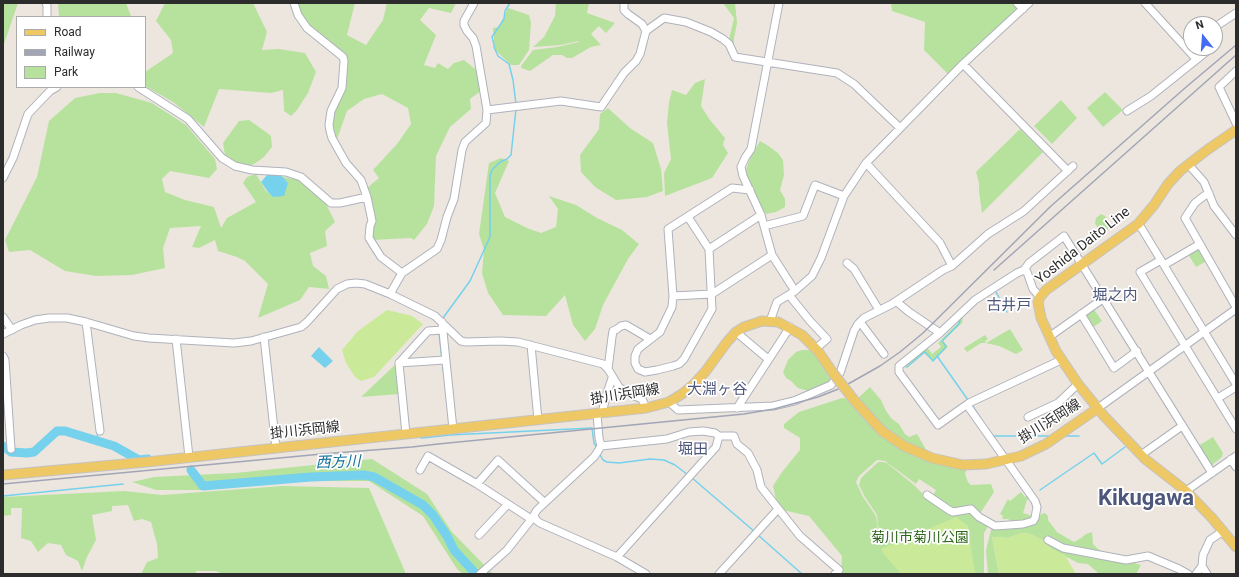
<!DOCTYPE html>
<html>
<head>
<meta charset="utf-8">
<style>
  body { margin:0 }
  #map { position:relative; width:1239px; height:577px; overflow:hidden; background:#ede6df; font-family:Roboto,sans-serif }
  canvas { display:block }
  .frame { position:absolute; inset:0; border:4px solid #2c2c2c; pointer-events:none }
  .legend { position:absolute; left:16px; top:16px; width:130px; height:72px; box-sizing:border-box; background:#fff; border:1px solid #ababab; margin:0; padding:5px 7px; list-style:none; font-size:12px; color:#2c2c2c }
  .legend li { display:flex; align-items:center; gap:8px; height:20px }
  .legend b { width:20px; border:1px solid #ababab }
  .north { position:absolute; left:1183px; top:16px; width:40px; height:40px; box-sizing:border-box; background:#fff; border:1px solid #ababab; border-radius:50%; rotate:343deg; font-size:11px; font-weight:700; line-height:16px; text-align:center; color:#2c2c2c }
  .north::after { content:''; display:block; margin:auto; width:14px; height:18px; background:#446bf5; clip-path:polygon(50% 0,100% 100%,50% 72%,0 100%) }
</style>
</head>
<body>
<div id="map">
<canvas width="1239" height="577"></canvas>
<div class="frame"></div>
<ul class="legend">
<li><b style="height:5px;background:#edc864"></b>Road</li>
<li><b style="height:5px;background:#a1a5b6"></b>Railway</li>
<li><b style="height:11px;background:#b7e29d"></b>Park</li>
</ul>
<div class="north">N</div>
</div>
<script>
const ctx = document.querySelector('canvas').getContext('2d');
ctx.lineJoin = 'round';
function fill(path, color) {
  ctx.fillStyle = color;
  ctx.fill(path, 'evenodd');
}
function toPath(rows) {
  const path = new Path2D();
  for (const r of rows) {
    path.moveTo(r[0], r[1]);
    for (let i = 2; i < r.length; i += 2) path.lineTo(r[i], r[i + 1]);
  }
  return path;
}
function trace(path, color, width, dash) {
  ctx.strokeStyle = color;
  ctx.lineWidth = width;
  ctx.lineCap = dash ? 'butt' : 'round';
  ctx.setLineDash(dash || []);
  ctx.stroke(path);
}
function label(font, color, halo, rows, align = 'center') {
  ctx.font = font + ' Roboto,"Noto Sans JP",sans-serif';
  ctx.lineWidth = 3.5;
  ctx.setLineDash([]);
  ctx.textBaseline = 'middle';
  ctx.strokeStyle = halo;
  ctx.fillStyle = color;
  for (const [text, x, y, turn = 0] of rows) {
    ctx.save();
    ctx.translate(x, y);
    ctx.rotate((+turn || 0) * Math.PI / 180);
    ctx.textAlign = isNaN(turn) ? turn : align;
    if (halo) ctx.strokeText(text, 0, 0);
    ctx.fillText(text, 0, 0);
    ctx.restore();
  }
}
fill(toPath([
  [3,3,18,3,3,47],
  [58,3,126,3,131,16,59,17],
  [165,3,253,3,267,32,262,50,279,49,305,53,316,72,308,93,297,110,291,116,284,111,283,90,271,93,219,89,204,127,173,102,145,86,145,72,173,53,171,40,156,21],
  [294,3,355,3,347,35,366,45,383,20,387,3,456,3,451,13,429,8,420,20,436,35,424,65,435,68,438,63,448,69,454,63,464,60,479,72,482,90,470,99,471,109,450,127,436,156,434,206,427,224,414,240,411,238,372,240,367,188,379,178,373,170,397,144,411,124,408,108,382,94,364,99,347,111,336,142,332,123,333,113,341,97,342,59,307,28],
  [556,3,589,3,587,13,615,23,606,33,599,26,591,34,601,45,591,47,572,58,567,58,562,55,553,55,530,71,521,68,521,66,533,50,557,47,579,42,579,41,561,45,533,47,544,37,555,16],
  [723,3,735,3,737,23,734,38,734,45,729,40,734,18],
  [891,3,1017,3,1021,6,949,75,924,50,925,22,892,11],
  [508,8,529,15,531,23,529,50,519,65,511,65,495,50,493,28,499,27],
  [705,79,701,106,710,120,725,138,723,145,728,153,712,178,665,196,664,173,671,159,667,123,669,102,672,90,686,95,695,83],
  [1105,92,1123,110,1103,127,1087,108],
  [100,93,116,93,152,103,186,125,215,159,217,169,209,178,170,171,162,179,165,192,185,200,214,207,221,228,227,218,256,202,243,183,247,177,256,174,266,191,274,197,288,183,283,177,299,180,316,194,326,204,335,222,325,231,327,246,310,253,313,266,326,276,329,289,309,287,300,300,258,318,268,284,245,261,237,257,218,251,215,240,199,248,192,247,201,226,170,228,163,248,165,268,132,275,96,276,65,271,30,250,9,252,5,240,37,177,49,121,75,98],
  [1061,100,1077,118,1052,144,1034,126],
  [608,108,630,128,653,143,661,169,663,191,647,197,616,200,595,187,581,172,580,155,599,129,600,114],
  [249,120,266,132,271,136,272,147,264,157,254,164,246,166,228,159,225,155,223,143,239,121],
  [1020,129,1043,152,982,213,979,191,979,183,976,172],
  [760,141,767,145,778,153,783,160,784,175,780,190,785,199,785,207,776,212,766,214,755,196,747,177,746,170,750,158],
  [501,158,509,161,495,193,505,217,527,228,541,233,556,227,558,209,549,196,576,205,597,218,622,230,639,244,628,259,603,305,595,329,585,341,573,325,565,295,546,316,503,315,488,293,482,273,484,250,479,234,489,163],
  [1101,214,1105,216,1112,226,1106,231,1101,231,1098,229,1095,223,1096,218],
  [1198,248,1200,249,1207,261,1196,267,1188,254],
  [1093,308,1102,321,1092,328,1085,316],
  [963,317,962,323,943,341,948,347,933,361,924,353,906,368,905,366,927,347,932,354,941,347,938,343,958,323,958,320],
  [1010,329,1023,350,1016,354,999,346,986,343],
  [985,335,988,339,985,341,986,343,981,343,967,352,964,348],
  [802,350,810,350,816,356,831,377,830,381,824,385,808,391,798,388,791,381,786,378,783,372,788,360,796,352],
  [398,362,399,394,361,397],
  [870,387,881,400,886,411,892,419,899,424,905,434,909,437,917,434,928,453,909,444,886,429,858,398],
  [842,398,850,399,870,425,893,444,907,452,936,464,967,469,965,473,966,477,968,482,971,485,991,484,994,492,979,515,971,507,954,509,945,507,932,497,936,490,919,479,916,484,885,461,877,460,859,476,856,482,863,497,876,516,879,535,882,533,878,526,877,515,865,497,859,485,861,478,878,462,883,462,887,463,914,485,926,497,948,512,953,513,970,511,976,518,987,525,987,528,984,533,984,574,839,574,841,571,842,556,809,516,778,509,773,486,782,472,800,450,800,438,784,428,784,424,799,412],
  [1213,437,1223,453,1222,457,1212,465,1210,465,1198,446],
  [372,459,427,494,452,532,493,574,463,574,457,569,423,516,369,481,269,481,204,490,156,490,132,482,154,477,235,473],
  [282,486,369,488,406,574,223,574,216,571,197,571,194,574,141,574,147,562,158,558,157,544,151,522,142,519,134,521,128,505,112,506,112,511,92,515,96,540,87,557,82,571,78,561,66,555,61,545,48,543,38,552,31,541,21,538,22,508,11,508,11,515,3,516,3,497,124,491,162,495],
  [1021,492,1025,497,1029,494,1031,497,1027,500,1023,513,1033,516,1031,518,1026,520,1012,522,1008,519,1002,519,1003,516,1000,514,1008,499,1010,501],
  [1045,513,1048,516,1048,520,1057,532,1074,542,1081,538,1086,534,1092,532,1093,544,1098,549,1111,556,1141,565,1136,574,1099,574,1088,564,1078,563,1050,548,1044,541,1030,534,1022,533,1008,538,992,537,999,574,988,574,986,550,991,530,995,526,997,530,1033,525,1037,521,1041,514]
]), '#b7e29d');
fill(toPath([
  [387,310,412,316,423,324,374,377,361,381,355,377,346,363,342,350,358,331],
  [956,517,968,526,975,574,901,574,883,553,881,549],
  [1022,533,1030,534,1044,541,1050,548,1065,555,1076,574,999,574,992,537,1008,538]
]), '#cae999');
fill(toPath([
  [276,173,283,177,288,183,284,196,273,197,268,192,261,182,267,175],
  [319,347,333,361,325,368,311,356]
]), '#75d1ec');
trace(toPath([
  [510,3,505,11,504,19,492,37,494,44,494,47,498,56,509,64,513,80,516,104],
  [996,292,1007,312],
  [443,318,470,281,490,237,490,175,492,170,500,162,507,159,511,155,516,109],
  [439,333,442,359],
  [937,356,968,400],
  [443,362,443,370],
  [907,367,925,352,933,361,945,348,946,346,942,341,959,324,960,319],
  [972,405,981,419],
  [97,431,98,441],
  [993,436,1051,436],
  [1067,436,1079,436],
  [419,437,422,438,450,435,592,428,594,443,597,448],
  [599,453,603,460,607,462,619,463,650,459,664,460,675,465,688,475],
  [691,477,755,532],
  [1040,490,1094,453,1102,464,1125,447],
  [3,496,123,484],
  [758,535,802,574]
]), '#75d1ec', 1.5);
trace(toPath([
  [3,446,11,452,27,453,34,452,57,431,65,431,114,446,139,460,148,459],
  [191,470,203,486,311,477,364,475,374,477,423,505,433,515,447,536,454,550,476,574]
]), '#75d1ec', 9);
const minor = toPath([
  [46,3,47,6,47,17],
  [294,3,298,15,307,28,343,57,344,61,342,88,331,111,329,125,330,131,332,138,346,163,361,180,367,197,372,221,370,226,369,238,381,257,402,273],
  [624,3,624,10,628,14,642,24,646,31],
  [779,3,751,149,745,158,741,167,743,176,761,215,772,255,795,291],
  [1017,3,1023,9],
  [1145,3,1196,59],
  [1215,27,1236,13],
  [963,64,1068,171],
  [1236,71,1219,87,1236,123],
  [138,87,188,119,222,158,235,166,252,170,286,172,301,177,331,203,340,203,367,197],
  [487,110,561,101,601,107,624,73,636,61,640,54,646,31,664,18,686,22,711,32,723,39,729,44,735,57,837,73,854,84,900,128],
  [1127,111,1151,96,1206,52,1205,48],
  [866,163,940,243,952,266],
  [1188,164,1204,182,1214,206,1236,235],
  [3,178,13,158,28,114,50,91,57,87],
  [1209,193,1204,196,1195,203,1185,218,1236,307],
  [688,217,709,249,761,215],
  [1138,224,1142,229,1236,384],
  [764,226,803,216,815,185,844,196],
  [709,249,712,309,684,359,679,364,673,366,657,370,645,372,638,369,635,363,635,356,638,349,660,332,672,307,673,296,668,229,732,188,750,190],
  [1161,260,1140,272,1236,429],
  [847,263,854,269,879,310],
  [1164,265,1200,244],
  [1024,270,1029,263,1064,236,1212,473],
  [390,294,402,273,437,249,441,240,447,217,454,199,462,150,465,142,486,123,487,110,476,46,473,38,467,31,464,25,464,21,474,3],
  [789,295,810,321,827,339,820,345],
  [673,296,712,294,772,255],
  [1040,297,1033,289,1027,272,1024,270,1017,273,975,300,940,333,899,366,899,372,938,425,969,403,1061,360],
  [897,302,909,312,940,333],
  [1081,314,1114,368,1137,351],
  [3,317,12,330],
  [770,321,777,302,795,291,812,276,821,258,844,196,866,163,963,64,1029,3],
  [86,322,100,431],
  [442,322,453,429],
  [860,322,884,354],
  [736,332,768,359],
  [3,334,21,325,35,320,49,318,67,318,86,322,134,336,149,338,234,343,251,341,301,327,307,322,337,289,347,284,356,283,365,284,390,294,435,316,461,341,466,342,500,341,518,342,603,364,608,369,619,387,625,392,642,399,646,408],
  [264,337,276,448],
  [1049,337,1104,298],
  [176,339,189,457],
  [531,345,538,420],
  [3,356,5,360,11,449],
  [399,363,428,331,442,330],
  [608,369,612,337,613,331,617,329,621,326,626,325,650,339],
  [1218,398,1236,387],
  [669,402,678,410,773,406,794,401,831,385,840,373,854,331,858,324,864,318,892,304,943,270,952,266,988,234,1024,211,1073,166],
  [737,408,790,327],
  [1098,408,1236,309],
  [602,413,607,393,612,378],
  [597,414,599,438,601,446,598,451,594,457,537,510,534,515,536,520,540,523,617,557,646,574],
  [1028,417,1058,403,1078,384],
  [406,434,399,363,445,360],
  [601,446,667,439,689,432,703,431,715,433,719,436,734,436,737,444,748,453,757,470,761,487,800,536,839,570,835,574],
  [1141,455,1182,426],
  [1231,459,1236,467],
  [420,470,428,456,477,484,531,519],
  [477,484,498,460,544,502],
  [1186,491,1236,456],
  [927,495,949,510,953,512,971,509,979,517,995,526,1023,524,1033,521,1035,518,1037,507,1035,501,967,405],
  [479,535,508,504],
  [1048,540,1063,548,1126,560,1148,556,1179,569,1188,574],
  [617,557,716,447,719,436],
  [1202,566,1207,574],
  [480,574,507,550,534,516],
  [719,574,778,509],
  [1196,574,1202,566,1203,555,1210,540,1223,531]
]);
const major = toPath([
  [1236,130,1207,150,1180,171,1168,184,1154,205,1138,224,1046,290,1040,297,1038,302,1041,318,1056,351,1078,384,1104,416,1145,459,1186,491,1212,518,1236,547],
  [854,400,882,431,904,446,932,458,963,465,986,464,1021,456,1046,444,1098,408],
  [3,475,147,462,646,408,669,402,682,394,693,385,705,372,727,342,736,332,744,327,762,321,778,322,802,335,818,351,833,373]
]);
trace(minor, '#afb2bc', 9);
trace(major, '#c4c4c4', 11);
trace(minor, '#fff', 7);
trace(major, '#edc864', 9);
trace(toPath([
  [994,270,1236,55],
  [3,484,322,454,412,447,438,444,744,414,774,409,818,397,841,388,880,366,900,352,923,333,1051,206,1185,88,1236,45]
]), '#a1a5b6', 1.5);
const majorBridge = toPath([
  [833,373,854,400]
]);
trace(majorBridge, '#c4c4c4', 11, []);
trace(majorBridge, '#edc864', 9);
label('14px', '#2c2c2c', '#fff', [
  ["Yoshida Daito Line",1083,246,-38],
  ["掛川浜岡線",625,395,-9],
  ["掛川浜岡線",1050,422,-32],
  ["掛川浜岡線",305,431,-6]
]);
label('14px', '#2f681d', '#fff', [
  ["菊川市菊川公園",920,538]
]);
label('15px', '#4d577c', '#fff', [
  ["堀之内",1115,296],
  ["古井戸",1009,306],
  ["大淵ヶ谷",717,390],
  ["堀田",693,450]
]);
label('italic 15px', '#11709b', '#fff', [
  ["西方川",338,463,-2]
]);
label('bold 22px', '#4d577c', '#fff', [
  ["Kikugawa",1146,499]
]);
</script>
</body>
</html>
